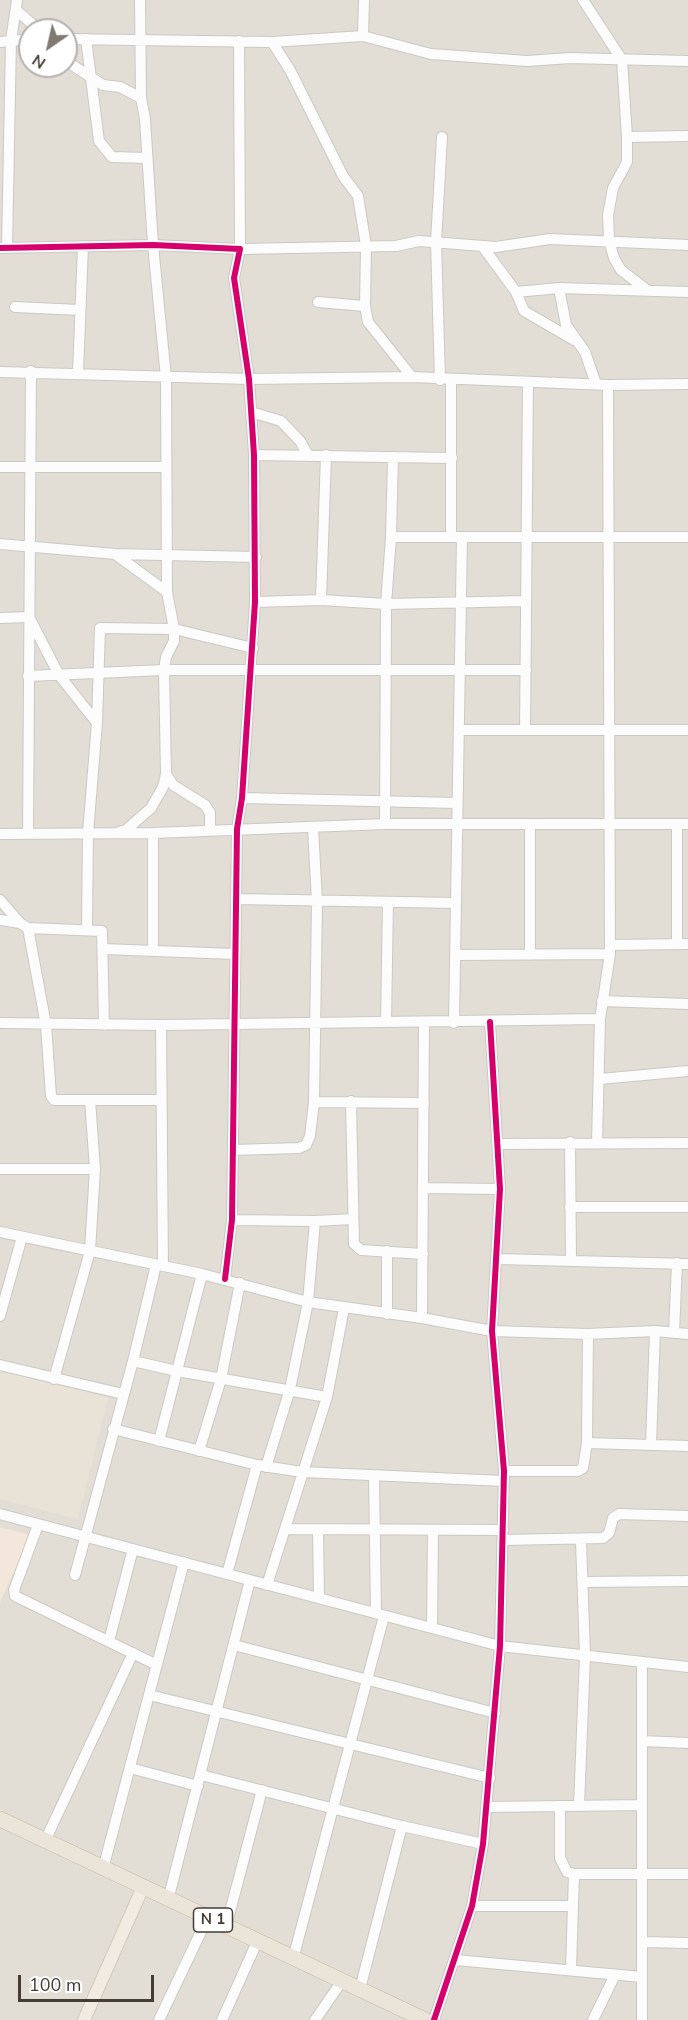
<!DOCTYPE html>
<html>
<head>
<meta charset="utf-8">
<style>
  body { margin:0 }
  #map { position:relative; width:688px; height:2020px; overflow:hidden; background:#eeece8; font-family:"Nunito Sans",sans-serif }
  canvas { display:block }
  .north { position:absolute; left:18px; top:18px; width:60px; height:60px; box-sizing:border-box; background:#fff; border:2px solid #b4b1ae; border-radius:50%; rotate:214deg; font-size:16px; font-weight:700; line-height:24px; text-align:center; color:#443d34 }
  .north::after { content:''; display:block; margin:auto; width:21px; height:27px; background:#807a73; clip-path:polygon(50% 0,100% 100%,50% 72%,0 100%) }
  .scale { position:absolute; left:18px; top:1975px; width:136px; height:27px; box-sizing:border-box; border:3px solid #443d34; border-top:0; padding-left:8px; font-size:18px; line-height:21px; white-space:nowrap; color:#443d34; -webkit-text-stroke:4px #fff; paint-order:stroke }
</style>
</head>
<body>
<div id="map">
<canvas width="688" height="2020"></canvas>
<div class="north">N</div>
<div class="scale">100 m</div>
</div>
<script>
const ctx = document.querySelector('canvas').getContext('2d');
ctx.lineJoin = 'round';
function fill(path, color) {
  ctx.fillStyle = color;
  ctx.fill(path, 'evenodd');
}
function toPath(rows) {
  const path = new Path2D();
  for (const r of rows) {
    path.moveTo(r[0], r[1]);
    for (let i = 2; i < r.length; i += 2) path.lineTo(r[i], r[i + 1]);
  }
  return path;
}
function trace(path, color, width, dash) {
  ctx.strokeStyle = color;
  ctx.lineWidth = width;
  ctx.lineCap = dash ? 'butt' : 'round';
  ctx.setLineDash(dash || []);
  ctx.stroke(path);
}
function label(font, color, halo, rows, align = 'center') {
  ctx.font = font + ' "Nunito Sans",sans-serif';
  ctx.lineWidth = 4.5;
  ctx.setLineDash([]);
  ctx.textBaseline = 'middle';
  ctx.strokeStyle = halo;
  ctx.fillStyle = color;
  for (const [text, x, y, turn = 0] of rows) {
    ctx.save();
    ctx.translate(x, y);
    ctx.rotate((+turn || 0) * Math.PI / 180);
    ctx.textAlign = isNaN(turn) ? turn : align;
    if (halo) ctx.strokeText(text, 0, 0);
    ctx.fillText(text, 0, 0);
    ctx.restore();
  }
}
fill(toPath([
  [0,0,688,0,688,2020,0,2020],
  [30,30,66,30,66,66,30,66]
]), '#e3ded5');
fill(toPath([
  [0,1527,31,1535,0,1602]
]), '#f2e7da');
fill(toPath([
  [0,1371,108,1398,78,1519,0,1499]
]), '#e9e3d7');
const minor = toPath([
  [140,0,141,98,145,119,153,245,166,378,167,592,174,629,174,641,166,657,164,670,166,774,173,785,205,805,210,813,210,830],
  [583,0,622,60,627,137],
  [16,10,39,30],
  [363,36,364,0],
  [66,39,272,42,363,36,431,54,527,61,570,58,688,61],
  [86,39,99,141,112,157,147,158],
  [239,41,240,249,396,246,419,241,496,247,550,239,688,245],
  [0,42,30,39],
  [272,42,290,70,343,176,358,196,366,246,365,306,368,322,412,377],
  [66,61,103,85,120,87,141,98],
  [483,247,516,292,524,311,574,340],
  [0,248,153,245,240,249,234,278,249,379,254,455,255,602,242,798,237,829,232,1220,225,1279],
  [7,248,11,40,17,0],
  [559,288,566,325,585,352,596,384],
  [647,290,621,270,614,258,609,240,608,215,613,188,627,162,627,137,688,136],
  [516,292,559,288,688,292],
  [318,302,365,306],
  [15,307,80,310],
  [0,372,249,379,412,377,608,385,688,384],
  [78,373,83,246],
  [440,380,436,242,442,137],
  [251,412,281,421,300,441,308,455],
  [254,455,452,458],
  [0,467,165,467],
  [391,537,688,537],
  [451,537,451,381],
  [0,544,115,554,256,557],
  [115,554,167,592],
  [321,600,326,455],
  [255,602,321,600,386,604,526,601],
  [0,618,29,617,59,675,97,723,88,833,87,929],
  [28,676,164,670,526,670],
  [97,723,100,628,174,629,253,648],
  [459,730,688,730],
  [525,730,528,382],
  [242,798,457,803],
  [385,824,386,604,391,537,393,457],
  [677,824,677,944],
  [119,832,126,830,151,808,163,787,166,774],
  [153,833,153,949],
  [0,834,153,833,385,824,688,824],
  [28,834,31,371],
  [237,899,456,903],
  [0,900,20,923,28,928,102,931,104,1025],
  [0,920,20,923],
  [28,928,46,1025,51,1096,54,1100,161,1100],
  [610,945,688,944],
  [103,949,235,954],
  [455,955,610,954],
  [530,955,530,824],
  [602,1001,688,1004],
  [386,1022,388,902],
  [0,1023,161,1025,600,1019],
  [454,1023,462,537],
  [161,1025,163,1266],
  [600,1079,688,1071],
  [351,1101,354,1244,361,1250,423,1254],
  [314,1102,424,1103],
  [570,1142,571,1260],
  [597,1143,600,1019,610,954,608,385],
  [498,1144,688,1143],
  [233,1150,299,1148,306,1145,310,1136,314,1102,317,902,313,827],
  [0,1169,95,1169],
  [423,1188,500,1189],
  [570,1207,688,1207],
  [232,1220,315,1221],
  [0,1232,202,1274,308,1302,422,1318,492,1331,588,1334,655,1331,688,1334],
  [387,1251,387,1314],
  [498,1259,688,1264],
  [0,1316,22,1237],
  [422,1318,424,1024],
  [674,1333,677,1263],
  [133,1361,177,1371,327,1397],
  [0,1365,123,1394],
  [54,1379,90,1251,95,1169,90,1100],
  [113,1429,257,1465,302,1472,504,1481],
  [159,1441,202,1274],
  [587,1443,688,1446],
  [651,1445,655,1331],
  [199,1451,221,1379,240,1283],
  [266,1467,290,1389,308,1302,315,1221,353,1219],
  [504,1471,578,1471,583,1468,587,1443,588,1334],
  [374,1476,376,1613],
  [0,1514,500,1646,688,1667],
  [38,1525,14,1590,15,1596,157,1665],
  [285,1529,503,1530],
  [318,1530,319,1598],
  [504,1540,603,1538,609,1533,613,1518,619,1514,688,1516],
  [227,1574,257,1465],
  [75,1575,133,1361,156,1265],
  [583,1582,688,1581],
  [267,1585,327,1397,344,1308],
  [432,1628,433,1530],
  [109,1641,133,1549],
  [234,1645,495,1713],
  [149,1695,490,1778],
  [642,1741,688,1743],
  [130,1768,198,1786],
  [201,1775,402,1826,483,1844],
  [560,1806,560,1858,567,1872,574,1874,688,1874],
  [579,1806,585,1656,581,1541],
  [487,1807,642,1805],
  [45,1841,133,1653],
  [103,1869,184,1562],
  [168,1900,250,1580],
  [472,1906,573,1906],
  [226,1927,262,1790],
  [643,1942,688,1943],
  [293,1959,384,1616],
  [456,1960,642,1977],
  [571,1970,574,1874],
  [360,1989,402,1826],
  [159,2020,208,1917],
  [222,2020,257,1942],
  [315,2020,342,1981],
  [434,2020,472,1906,483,1844,500,1646,504,1471,492,1331,500,1189,490,1022],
  [593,2020,615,1975],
  [642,2020,642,1663]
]);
const major = toPath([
  [84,2020,143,1887]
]);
const highway = toPath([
  [0,1819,425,2020]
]);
trace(minor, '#cbc8c4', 12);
trace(major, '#d1c7b5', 14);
trace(highway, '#c6b8a3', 16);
trace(minor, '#fcfcfc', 10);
trace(major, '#f1ebe2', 12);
trace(highway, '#ebe4d8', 15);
trace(toPath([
  [0,248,153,245,240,249,234,278,249,379,254,455,255,602,242,798,237,829,232,1220,225,1279],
  [434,2020,472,1906,483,1844,500,1646,504,1471,492,1331,500,1189,490,1022]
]), '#d6006c', 6);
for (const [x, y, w] of [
  [213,1920,39]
]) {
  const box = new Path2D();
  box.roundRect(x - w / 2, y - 12, w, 24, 4.5);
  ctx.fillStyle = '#fff';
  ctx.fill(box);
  trace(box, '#443d34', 1.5);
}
label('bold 15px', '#443d34', null, [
  ["N 1",213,1920]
]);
</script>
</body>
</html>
